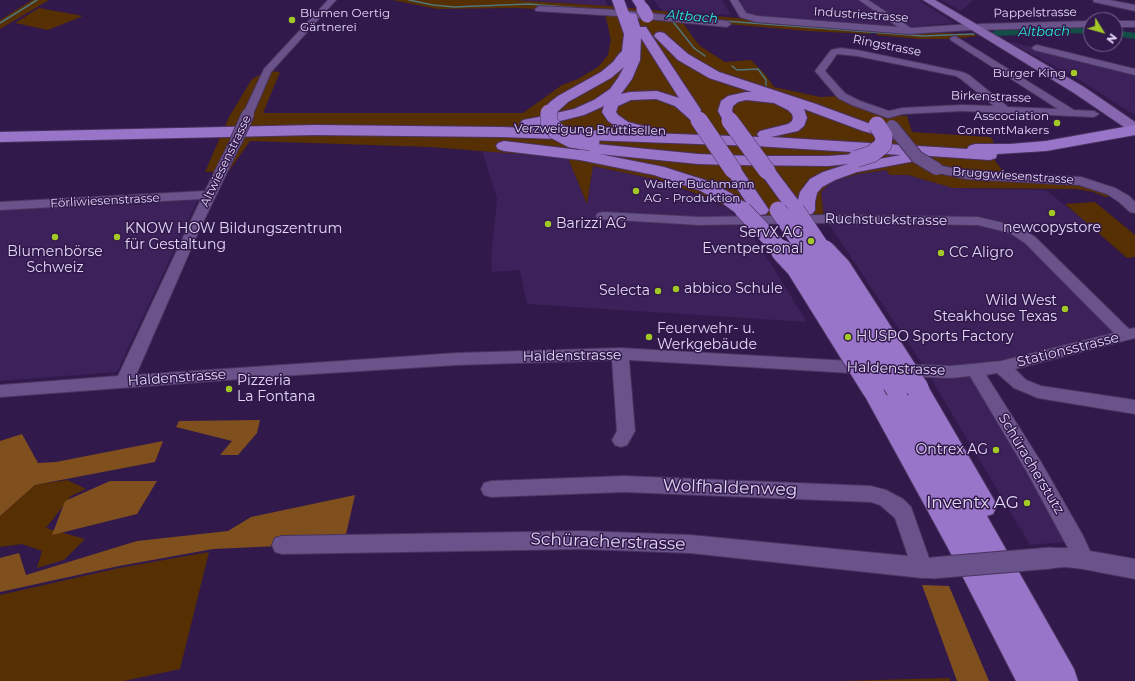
<!DOCTYPE html>
<html>
<head>
<meta charset="utf-8">
<style>
  body { margin:0 }
  #map { position:relative; width:1135px; height:681px; overflow:hidden; background:#31194b; font-family:Montserrat,sans-serif }
  canvas { display:block }
  .north { position:absolute; left:1083px; top:12px; width:40px; height:40px; box-sizing:border-box; background:#31194b; border:1px solid #786590; border-radius:50%; rotate:127deg; font-size:11px; font-weight:700; line-height:16px; text-align:center; color:#e3d7f7 }
  .north::after { content:''; display:block; margin:auto; width:14px; height:18px; background:#a3c926; clip-path:polygon(50% 0,100% 100%,50% 72%,0 100%) }
</style>
</head>
<body>
<div id="map">
<canvas width="1135" height="681"></canvas>
<div class="north">N</div>
</div>
<script>
const ctx = document.querySelector('canvas').getContext('2d');
ctx.lineJoin = 'round';
function fill(path, color) {
  ctx.fillStyle = color;
  ctx.fill(path, 'evenodd');
}
function toPath(rows) {
  const path = new Path2D();
  for (const r of rows) {
    path.moveTo(r[0], r[1]);
    for (let i = 2; i < r.length; i += 2) path.lineTo(r[i], r[i + 1]);
  }
  return path;
}
function trace(path, color, width, dash) {
  ctx.strokeStyle = color;
  ctx.lineWidth = width;
  ctx.lineCap = dash ? 'butt' : 'round';
  ctx.setLineDash(dash || []);
  ctx.stroke(path);
}
function label(font, color, halo, rows, align = 'center') {
  ctx.font = font + ' Montserrat,sans-serif';
  ctx.lineWidth = 3;
  ctx.setLineDash([]);
  ctx.textBaseline = 'middle';
  ctx.strokeStyle = halo;
  ctx.fillStyle = color;
  for (const [text, x, y, turn = 0] of rows) {
    ctx.save();
    ctx.translate(x, y);
    ctx.rotate((+turn || 0) * Math.PI / 180);
    ctx.textAlign = isNaN(turn) ? turn : align;
    if (halo) ctx.strokeText(text, 0, 0);
    ctx.fillText(text, 0, 0);
    ctx.restore();
  }
}
fill(toPath([
  [513,0,605,0,607,6],
  [654,0,722,0,731,15,662,11],
  [735,0,918,0,955,23,899,28,758,17,747,14],
  [941,0,973,0,961,11],
  [1007,41,1135,72,1135,115,1073,76],
  [482,151,568,158,587,204,593,166,659,180,727,208,750,230,807,322,527,304,520,270,492,272,491,259,497,198],
  [886,170,890,175,908,175,953,188,1046,190,1087,223,1030,228,1017,236,1114,333,1019,356,969,366,1075,541,1030,545,923,365,824,217,821,192,831,182,858,174],
  [198,200,117,372,0,381,0,210]
]), '#3c215a');
fill(toPath([
  [32,0,49,0,0,29,0,20],
  [392,0,513,0,607,6,868,30,871,34,807,31,681,20,695,40,700,46,725,62,751,60,765,74,774,87,820,97,842,96,888,115,907,116,912,132,990,137,993,140,995,161,1008,177,1061,179,1118,195,1106,197,1093,192,1075,189,953,188,908,175,890,175,886,170,858,174,831,182,821,192,824,219,753,219,700,195,659,180,593,166,587,204,568,158,431,147,250,141,229,171,205,172,229,117,252,79,267,71,280,72,263,113,523,113,562,85,578,79,598,67,608,55,611,40,605,13,517,8,437,9],
  [39,8,83,16,48,30,15,23],
  [892,31,974,34,977,36,955,39,920,39,876,35,878,32],
  [1095,202,1135,235,1135,257,1127,258,1065,204],
  [67,480,86,489,71,496,46,528,85,539,64,560,37,568,42,551,22,544,0,547,0,516,35,485],
  [209,552,180,669,124,681,0,681,0,595,119,568],
  [950,678,950,681,838,681]
]), '#562f02');
fill(toPath([
  [260,420,257,433,238,455,220,455,232,441,176,427,179,421],
  [22,434,38,463,56,462,163,441,155,462,35,485,0,516,0,441],
  [110,481,157,481,137,514,52,535,65,501],
  [355,495,344,543,213,549,119,566,0,592,0,558,19,553,26,575,137,541,228,531,251,517],
  [922,585,949,586,989,681,957,681]
]), '#7f4f1e');
trace(toPath([
  [409,0,433,5,454,7,529,4,592,9],
  [670,18,694,48,705,56],
  [725,21,923,36,974,34],
  [0,23,37,0],
  [732,66,737,70,758,69,766,80,766,85]
]), '#51767b', 1.5);
fill(toPath([
  [1067,27,1091,28,1091,34,1067,33,996,36,991,33,996,30,1067,27],
  [1115,30,1135,33,1135,39,1115,36,1115,30]
]), '#124d46');
const minor = toPath([
  [328,0,336,0,271,72,253,114,248,117,244,116,243,114,264,69,328,0],
  [730,0,738,0,746,13,757,16,898,27,859,0,868,0,911,28,971,24,975,26,979,24,1091,21,1091,27,979,30,975,28,971,30,909,34,756,22,740,17,730,0],
  [1093,0,1109,0,1135,5,1135,11,1094,2,1093,0],
  [539,6,618,10,727,21,731,24,727,27,618,16,536,11,535,9,539,6],
  [1115,21,1135,21,1135,27,1115,27,1115,21],
  [955,36,1074,110,1094,111,1099,114,1094,117,962,111,903,114,888,118,852,105,838,98,815,71,831,50,840,48,857,50,962,72,969,75,1008,107,1058,109,952,41,950,39,952,37,955,36],
  [837,54,857,56,956,76,961,79,994,106,962,105,902,108,889,111,860,101,846,94,841,89,825,71,837,54],
  [1037,45,1135,69,1135,75,1034,50,1032,48,1034,46,1037,45],
  [236,138,240,139,242,141,197,235,136,375,457,353,620,348,868,362,874,364,876,368,874,372,868,374,629,360,635,431,627,445,621,447,615,445,612,440,617,431,612,360,457,365,281,376,0,397,0,385,118,376,201,199,0,210,0,202,205,191,230,141,232,139,236,138],
  [937,165,967,171,1081,177,1115,188,1129,196,1135,202,1135,213,1130,212,1119,202,1107,194,1079,185,967,179,933,172,931,169,933,166,937,165],
  [603,212,700,217,824,215,978,217,1020,227,1035,237,1129,329,1135,328,1135,338,1015,369,1026,380,1041,386,1135,400,1135,414,1038,398,1014,388,997,373,986,375,1041,462,1082,534,1090,551,1135,559,1135,579,1083,569,1066,567,1051,568,1044,565,1040,558,1044,551,1051,548,1068,548,1027,472,970,376,951,378,899,376,893,374,891,370,893,366,899,364,951,366,1001,361,1114,333,1025,243,1010,233,978,225,824,223,700,225,598,219,596,216,598,213,603,212],
  [624,476,871,486,886,490,903,499,911,507,929,558,940,561,943,568,940,575,932,578,922,578,690,553,583,549,282,554,275,552,272,545,275,538,282,536,583,531,690,535,908,556,895,518,880,505,871,502,624,492,491,497,484,495,481,489,484,483,491,481,624,476]
]);
const major = toPath([
  [923,0,935,0,1084,87,1135,122,1135,132,1130,131,1074,93,923,0]
]);
const highway = toPath([
  [612,0,624,0,629,13,636,14,640,27,646,27,701,110,700,113,707,120,704,123,699,125,694,123,675,106,656,99,631,100,618,106,616,112,618,115,628,122,647,127,650,130,648,133,759,137,757,134,760,131,788,124,792,121,793,118,792,114,788,110,774,103,746,100,738,102,733,106,732,111,738,121,735,124,730,126,725,124,718,111,721,101,728,96,746,92,752,92,709,78,678,60,654,36,656,33,660,32,664,33,688,54,719,72,816,104,873,125,903,133,906,136,903,139,898,141,893,139,863,131,804,109,807,118,804,126,798,131,771,137,967,149,969,146,975,144,1010,144,1046,141,1135,125,1135,135,1046,151,997,154,996,158,990,160,915,155,917,158,915,161,857,172,835,180,822,187,817,193,815,202,815,210,812,214,806,215,790,214,759,171,761,167,767,166,773,167,798,200,800,192,810,179,823,172,848,164,828,166,734,165,739,166,769,210,766,214,760,215,754,214,752,211,749,214,743,215,737,214,722,203,699,190,654,175,580,160,504,151,498,149,496,146,498,143,504,141,580,150,578,148,580,145,586,143,698,154,751,156,828,156,856,154,862,156,864,159,862,162,901,155,755,146,501,137,314,135,0,142,0,132,314,125,501,127,632,132,618,128,608,121,602,112,604,106,584,115,552,123,528,128,523,126,520,123,523,120,544,116,542,113,549,103,558,96,601,72,613,62,619,54,622,51,624,34,612,0],
  [641,38,679,98,657,91,630,92,621,94,632,79,640,60,641,38],
  [624,67,618,78,610,89,594,100,574,109,556,113,568,102,611,78,624,67],
  [599,154,698,164,732,165,727,166,725,170,748,205,734,195,711,182,664,167,599,154],
  [632,0,644,0,649,9,647,11,639,11,632,0],
  [873,380,881,383,891,399,885,389,889,383,897,380,905,383,908,387,910,383,918,380,926,383,993,498,997,506,993,514,987,516,1074,669,1078,681,1016,681,948,548,861,389,865,383,873,380]
]);
trace(minor, '#49345f', 2);
trace(major, '#49345f', 2);
trace(highway, '#49345f', 2);
fill(minor, '#6a538a');
fill(major, '#8667b0');
fill(highway, '#9975c9');
const minorBridgeFar1 = toPath([
  [892,126,917,157,937,169],
  [236,141,248,114]
]);
const minorBridge = toPath([
  [932,568,1051,558]
]);
const highwayBridgeFar2 = toPath([
  [643,9,647,16]
]);
const highwayBridgeFar1 = toPath([
  [549,113,549,122,556,131,571,139,591,142],
  [699,120,733,170],
  [730,121,767,171],
  [856,159,872,154,883,145,884,136,877,125],
  [743,210,783,252],
  [778,210,807,252],
  [796,210,824,252]
]);
const highwayBridge = toPath([
  [782,251,797,267,873,389],
  [806,251,837,295,897,389],
  [824,251,840,268,918,389]
]);
trace(minorBridgeFar1, '#49345f', 14, []);
trace(minorBridge, '#49345f', 23, []);
trace(highwayBridgeFar2, '#49345f', 14, []);
trace(highwayBridgeFar1, '#49345f', 18, []);
trace(highwayBridge, '#49345f', 24, []);
trace(minorBridgeFar1, '#6a538a', 12);
trace(minorBridge, '#6a538a', 21);
trace(highwayBridgeFar2, '#9975c9', 13);
trace(highwayBridgeFar1, '#9975c9', 17);
trace(highwayBridge, '#9975c9', 22);
for (const [x, y, r, color] of [
  [292,20,4,"#a3c926"],
  [1074,73,4,"#a3c926"],
  [1057,123,4,"#a3c926"],
  [636,191,4,"#a3c926"],
  [1052,213,4,"#a3c926"],
  [548,224,4,"#a3c926"],
  [55,237,4,"#a3c926"],
  [117,237,4,"#a3c926"],
  [811,241,4,"#a3c926"],
  [941,253,4,"#a3c926"],
  [676,289,4,"#a3c926"],
  [658,291,4,"#a3c926"],
  [1065,309,4,"#a3c926"],
  [649,337,4,"#a3c926"],
  [848,337,4,"#a3c926"],
  [229,389,4,"#a3c926"],
  [996,450,4,"#a3c926"],
  [1027,503,4,"#a3c926"]
]) {
  const dot = new Path2D();
  dot.arc(x, y, r, 0, 2 * Math.PI);
  ctx.fillStyle = color;
  ctx.fill(dot);
  trace(dot, '#31194b', 1.5);
}
label('12px', '#e3d7f7', '#31194b', [
  ["Blumen Oertig",300,13],
  ["Gärtnerei",300,27],
  ["Burger King",1066,73,"right"],
  ["Asscociation",1049,116,"right"],
  ["ContentMakers",1049,130,"right"],
  ["Walter Buchmann",644,184],
  ["AG - Produktion",644,198]
], 'left');
label('12px', '#e3d7f7', '#31194b', [
  ["Pappelstrasse",1035,13,-1],
  ["Industriestrasse",861,15,4],
  ["Ringstrasse",887,46,11],
  ["Birkenstrasse",991,97,2],
  ["Verzweigung Brüttisellen",590,130,1],
  ["Altwiesenstrasse",226,161,-64],
  ["Bruggwiesenstrasse",1013,176,4],
  ["Förliwiesenstrasse",105,201,-3]
]);
label('italic 13px', '#28ead4', '#31194b', [
  ["Altbach",692,17,5],
  ["Altbach",1044,32,-1]
]);
label('14px', '#e3d7f7', '#31194b', [
  ["Ruchstuckstrasse",886,220,1],
  ["Stationsstrasse",1068,350,-14],
  ["Haldenstrasse",572,356,-1],
  ["Haldenstrasse",896,369,2],
  ["Haldenstrasse",177,378,-4],
  ["Schüracherstutz",1031,464,59]
]);
label('14px', '#e3d7f7', '#31194b', [
  ["Barizzi AG",556,224],
  ["newcopystore",1052,228,"center"],
  ["KNOW HOW Bildungszentrum",125,229],
  ["für Gestaltung",125,245],
  ["ServX AG",803,233,"right"],
  ["Eventpersonal",803,249,"right"],
  ["Blumenbörse",55,252,"center"],
  ["Schweiz",55,268,"center"],
  ["CC Aligro",949,253],
  ["abbico Schule",684,289],
  ["Selecta",650,291,"right"],
  ["Wild West",1057,301,"right"],
  ["Steakhouse Texas",1057,317,"right"],
  ["Feuerwehr- u.",657,329],
  ["Werkgebäude",657,345],
  ["HUSPO Sports Factory",856,337],
  ["Pizzeria",237,381],
  ["La Fontana",237,397],
  ["Ontrex AG",988,450,"right"]
], 'left');
label('17px', '#e3d7f7', '#31194b', [
  ["Wolfhaldenweg",730,488,2],
  ["Schüracherstrasse",608,542,2]
]);
label('17px', '#e3d7f7', '#31194b', [
  ["Inventx AG",1019,503]
], 'right');
</script>
</body>
</html>
